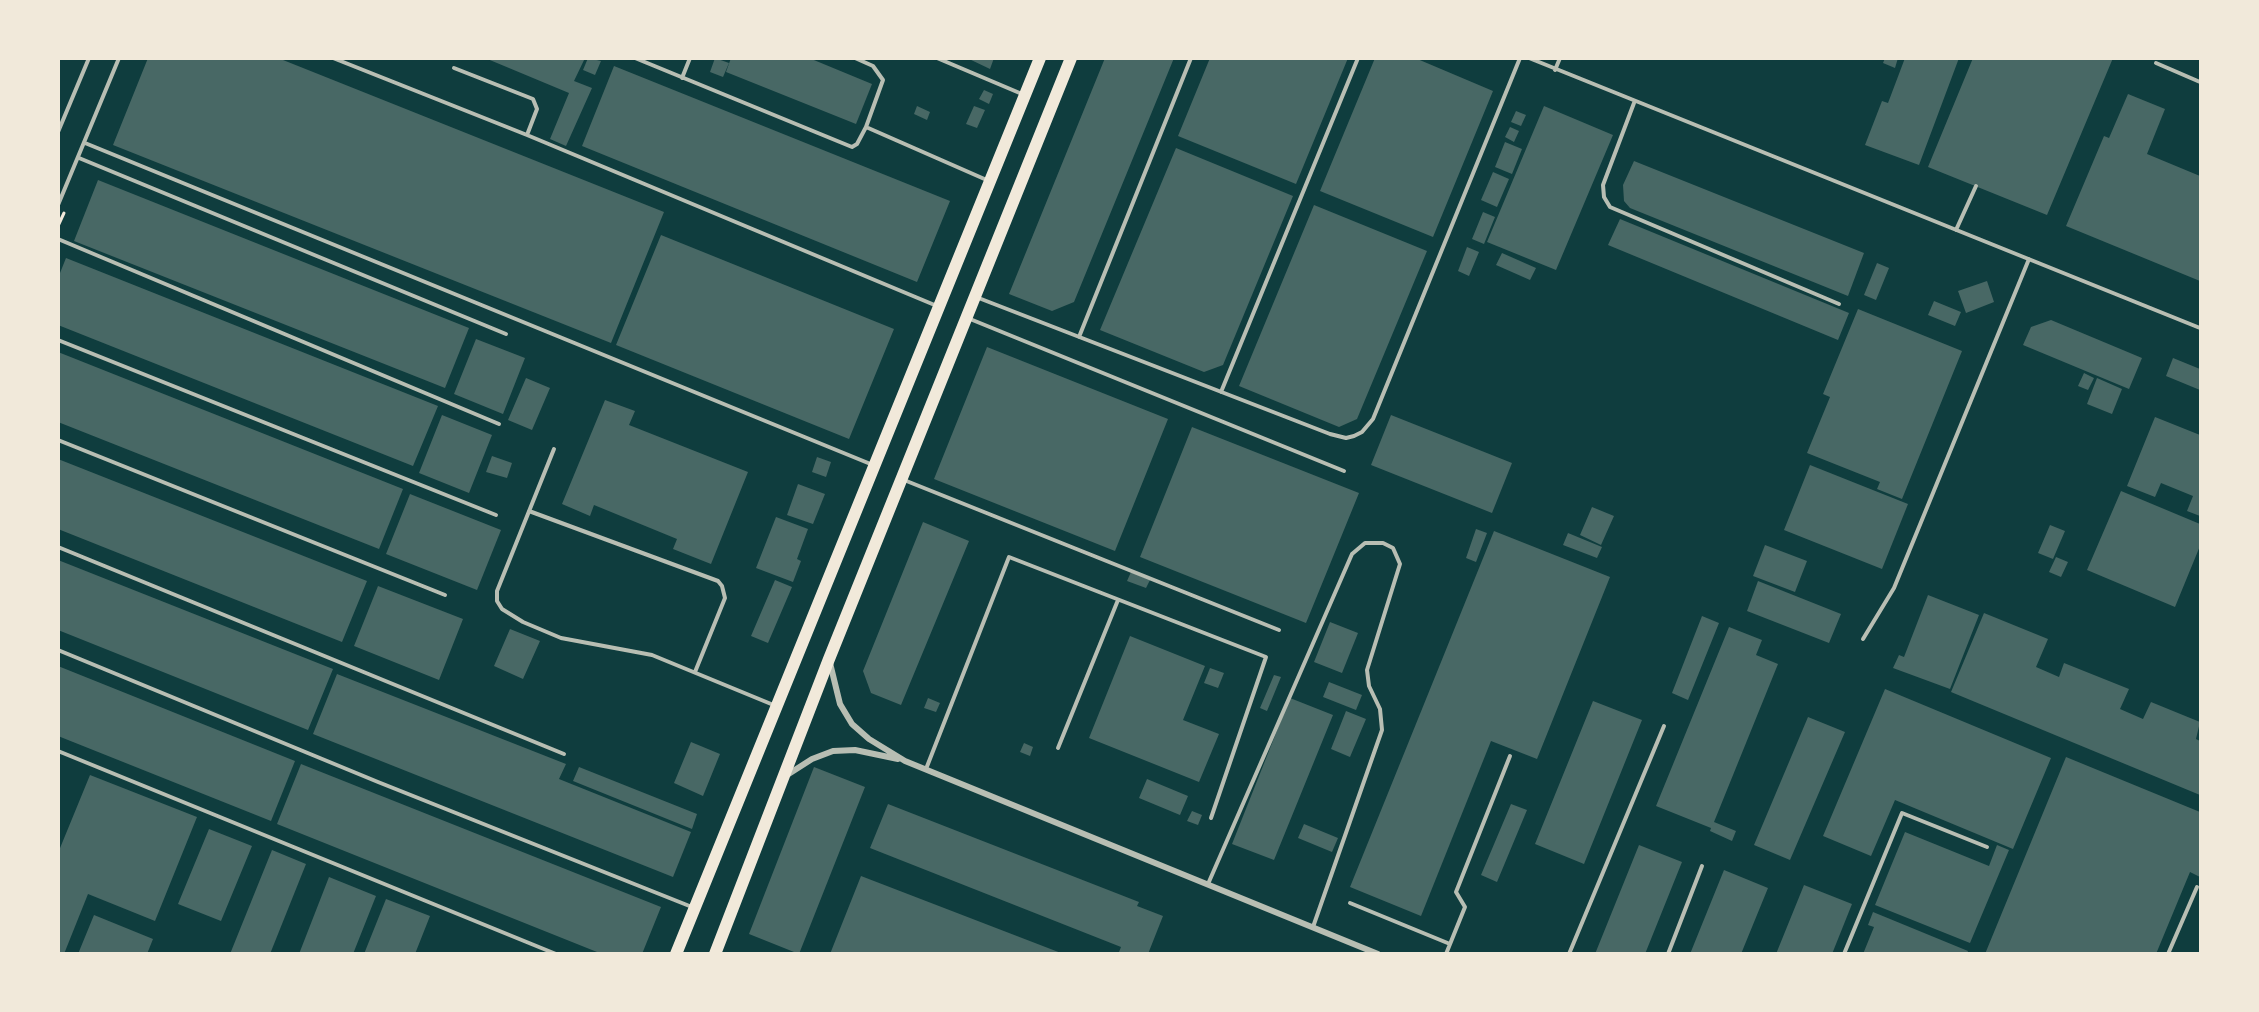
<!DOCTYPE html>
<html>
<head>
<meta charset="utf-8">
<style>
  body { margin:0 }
  #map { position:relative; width:2259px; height:1012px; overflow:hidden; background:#0f3d3e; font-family:"Nunito Sans",sans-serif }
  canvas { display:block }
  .frame { position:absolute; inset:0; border:60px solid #f1e9da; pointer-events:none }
</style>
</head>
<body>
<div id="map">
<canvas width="2259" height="1012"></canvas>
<div class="frame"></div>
</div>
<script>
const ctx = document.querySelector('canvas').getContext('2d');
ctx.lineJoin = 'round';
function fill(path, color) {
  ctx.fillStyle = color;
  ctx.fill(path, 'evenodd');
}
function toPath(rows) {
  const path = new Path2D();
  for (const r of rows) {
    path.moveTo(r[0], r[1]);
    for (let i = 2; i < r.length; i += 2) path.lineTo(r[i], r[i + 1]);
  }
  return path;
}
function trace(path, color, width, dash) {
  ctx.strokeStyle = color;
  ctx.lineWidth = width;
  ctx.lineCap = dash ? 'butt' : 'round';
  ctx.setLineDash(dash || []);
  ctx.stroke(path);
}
fill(toPath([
  [148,58,278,58,664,212,611,343,113,145],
  [485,58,585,58,574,81,592,88,566,146,550,139,569,93],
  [588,58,601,61,595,75,583,70],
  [715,58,729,63,723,77,710,72],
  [731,58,809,58,872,84,856,124,726,72],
  [967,58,994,58,990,69],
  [1105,58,1174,58,1074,302,1052,311,1009,294],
  [1210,58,1348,58,1296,184,1178,136],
  [1375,58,1415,58,1493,91,1433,237,1320,191],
  [1885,58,1898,58,1895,68,1883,63],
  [1905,58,1959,58,1919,165,1865,145,1882,101,1888,103],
  [1973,58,2113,58,2047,215,1928,167],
  [614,66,950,201,917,282,582,146],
  [984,90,993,94,989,104,979,99],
  [2128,94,2165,109,2147,154,2200,176,2200,281,2066,226,2104,136,2109,138],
  [917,106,930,112,927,120,914,114],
  [974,106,985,110,977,128,966,124],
  [1544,106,1613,135,1556,270,1487,242],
  [1516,111,1526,115,1521,126,1511,122],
  [1510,127,1519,131,1514,142,1505,137],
  [1505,142,1522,149,1512,174,1495,167],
  [1176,148,1293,196,1223,365,1204,372,1100,330],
  [1634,161,1864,253,1848,296,1630,208,1624,201,1623,185],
  [1493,172,1509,179,1497,207,1481,200],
  [98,180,469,328,445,388,74,241],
  [1314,205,1427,251,1357,419,1339,427,1239,386],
  [1483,212,1495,217,1484,244,1472,239],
  [1620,219,1849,313,1838,340,1608,245],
  [661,235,894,329,849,439,616,345],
  [1467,247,1479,252,1469,276,1458,271],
  [1502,253,1536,268,1530,280,1496,265],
  [66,258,438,406,413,466,58,325,58,278],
  [1877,263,1889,268,1876,300,1864,295],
  [1987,281,1994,302,1966,313,1958,291],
  [1934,301,1961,312,1955,326,1928,315],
  [1858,309,1962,351,1902,499,1877,489,1880,482,1807,453,1830,397,1823,394],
  [2051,320,2142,358,2129,389,2023,345,2031,327],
  [476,339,525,358,503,414,454,394],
  [987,347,1168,419,1115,551,934,479],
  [58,352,403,489,379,549,58,422],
  [2173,358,2200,369,2200,390,2166,376],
  [2084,373,2094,378,2088,390,2078,386],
  [526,378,550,388,532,430,508,420],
  [2097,378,2122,389,2112,414,2087,404],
  [605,400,635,411,629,425,748,472,711,564,673,549,677,539,594,505,590,516,562,504],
  [442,415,492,435,469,493,419,473],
  [1391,415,1512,463,1492,513,1371,465],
  [2155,417,2200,435,2200,516,2187,511,2193,496,2161,483,2155,497,2127,486],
  [1192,427,1359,493,1306,623,1140,557],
  [492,456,512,463,507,478,486,472],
  [817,457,831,462,826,477,812,472],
  [58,459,367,581,342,642,58,529],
  [1810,465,1908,504,1882,569,1784,530],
  [798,484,825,494,813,524,787,515],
  [2121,491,2200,524,2200,546,2175,607,2087,570],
  [410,494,501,530,477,590,386,554],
  [1592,507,1614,516,1601,545,1580,535],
  [776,517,808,529,797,559,801,561,793,582,756,568],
  [923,522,969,541,901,705,871,693,863,671],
  [2050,525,2065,531,2053,559,2038,553],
  [1476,529,1487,533,1476,562,1466,558],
  [1494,531,1610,577,1537,759,1491,741,1421,916,1350,887],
  [1568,533,1602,547,1597,558,1563,545],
  [1765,545,1807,561,1795,592,1753,576],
  [2056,557,2068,562,2061,577,2049,572],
  [58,560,333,669,308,730,58,630],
  [1131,572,1150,580,1146,588,1127,581],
  [775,580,792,587,768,643,751,636],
  [1758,581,1841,614,1829,643,1747,611],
  [378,586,463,619,439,680,354,646],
  [1928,595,1979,615,1950,689,1893,668,1899,655,1904,657],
  [1984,613,2048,639,2036,667,2059,677,2064,663,2129,689,2120,709,2143,719,2151,702,2200,722,2196,739,2200,741,2200,795,1951,692],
  [1702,616,1719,623,1688,700,1672,693],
  [1330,622,1358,633,1342,673,1314,662],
  [1729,627,1762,640,1756,655,1778,664,1714,822,1736,831,1732,841,1710,831,1711,828,1656,806],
  [510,629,540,641,523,679,494,666],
  [1130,636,1205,666,1183,720,1219,734,1199,782,1089,738],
  [58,666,295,761,271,821,58,736],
  [1210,668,1224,673,1218,688,1204,683],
  [337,674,566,764,559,779,691,832,673,877,313,734],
  [1274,675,1281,677,1267,711,1260,708],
  [1329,682,1362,695,1356,710,1323,697],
  [1885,689,2051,758,2013,849,1895,800,1871,856,1823,836],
  [928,698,940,703,936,712,924,708],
  [1290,698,1333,715,1274,860,1232,844],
  [1593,701,1642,720,1584,864,1535,844],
  [1346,711,1366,719,1350,757,1331,749],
  [1808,717,1845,732,1790,860,1754,845],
  [691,742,720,754,703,796,674,783],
  [1024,743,1033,747,1030,756,1020,752],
  [2066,757,2200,812,2200,877,2190,872,2156,954,1985,954],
  [301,764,661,907,642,954,602,954,277,824],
  [579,767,697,814,692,829,573,781],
  [814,767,865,787,799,954,749,934],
  [90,775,197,817,155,921,88,894,64,954,58,954,58,853],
  [1147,779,1188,796,1180,815,1139,798],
  [888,804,1139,902,1137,906,1163,916,1148,954,1121,954,1119,952,1121,947,870,848],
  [1511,804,1527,810,1497,882,1481,875],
  [1192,811,1202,815,1198,825,1187,821],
  [1304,824,1338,838,1332,852,1298,838],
  [209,829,252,846,221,921,178,904],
  [1905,832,1989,866,1997,845,2009,850,1970,943,1875,905],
  [1639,845,1682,862,1645,954,1595,954],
  [272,850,306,864,270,954,230,954],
  [1724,870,1768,888,1741,954,1690,954],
  [861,876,1061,953,1061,954,830,954],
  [329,877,376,896,353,954,299,954],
  [1804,885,1852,904,1832,954,1776,954],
  [386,899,430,916,415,954,364,954],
  [1873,912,1968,951,1967,954,1863,954,1874,927,1868,925],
  [94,915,153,939,147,954,78,954]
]), '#486865');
trace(toPath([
  [58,226,64,213]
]), '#f1e9da', 3);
trace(toPath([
  [333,58,527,135,937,306],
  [635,58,852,147,857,144,866,127,883,80,873,66,855,58],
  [937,58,1022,94],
  [1529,58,2200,328],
  [2156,63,2200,82],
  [454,68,533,99,537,109,527,135],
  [1555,70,1560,58],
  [682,78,690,58],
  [1634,103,1603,185,1604,197,1610,207,1839,304],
  [866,127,989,181],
  [58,132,89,58],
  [85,143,873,465],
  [79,158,506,334],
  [58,205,119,58],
  [1956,230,1976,186],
  [58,239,499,424],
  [976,297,1330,434,1346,438,1354,436,1362,432,1373,419,1520,58],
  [970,319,1344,471],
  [1079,337,1191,58],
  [58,340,496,515],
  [1221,392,1358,58],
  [58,440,445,595],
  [554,449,497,591,497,601,502,609,523,622,561,638,652,655,776,706],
  [904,480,1279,630],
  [529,511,718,581,722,586,725,598,695,672],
  [58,547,564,754],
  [1863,639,1894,588,2029,259],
  [58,650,378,782,692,907],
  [1058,748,1118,600],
  [58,751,556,954],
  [926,769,1009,557,1266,657,1211,818],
  [1208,884,1352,554,1365,543,1383,543,1393,548,1400,564,1367,670,1369,686,1380,709,1382,730,1313,927],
  [1350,903,1450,944],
  [1446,954,1465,907,1456,892,1510,756],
  [1569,954,1664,726],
  [1668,954,1702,866],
  [1844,954,1902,813,1987,847],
  [2168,954,2197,887]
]), '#b8beb3', 4);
trace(toPath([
  [830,663,840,704,852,724,869,739,905,761,1378,954],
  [787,775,812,759,833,751,855,750,898,759]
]), '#b8beb3', 6);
trace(toPath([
  [676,954,1040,58],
  [715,954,829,659,1071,58]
]), '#f1e9da', 12);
</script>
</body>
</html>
